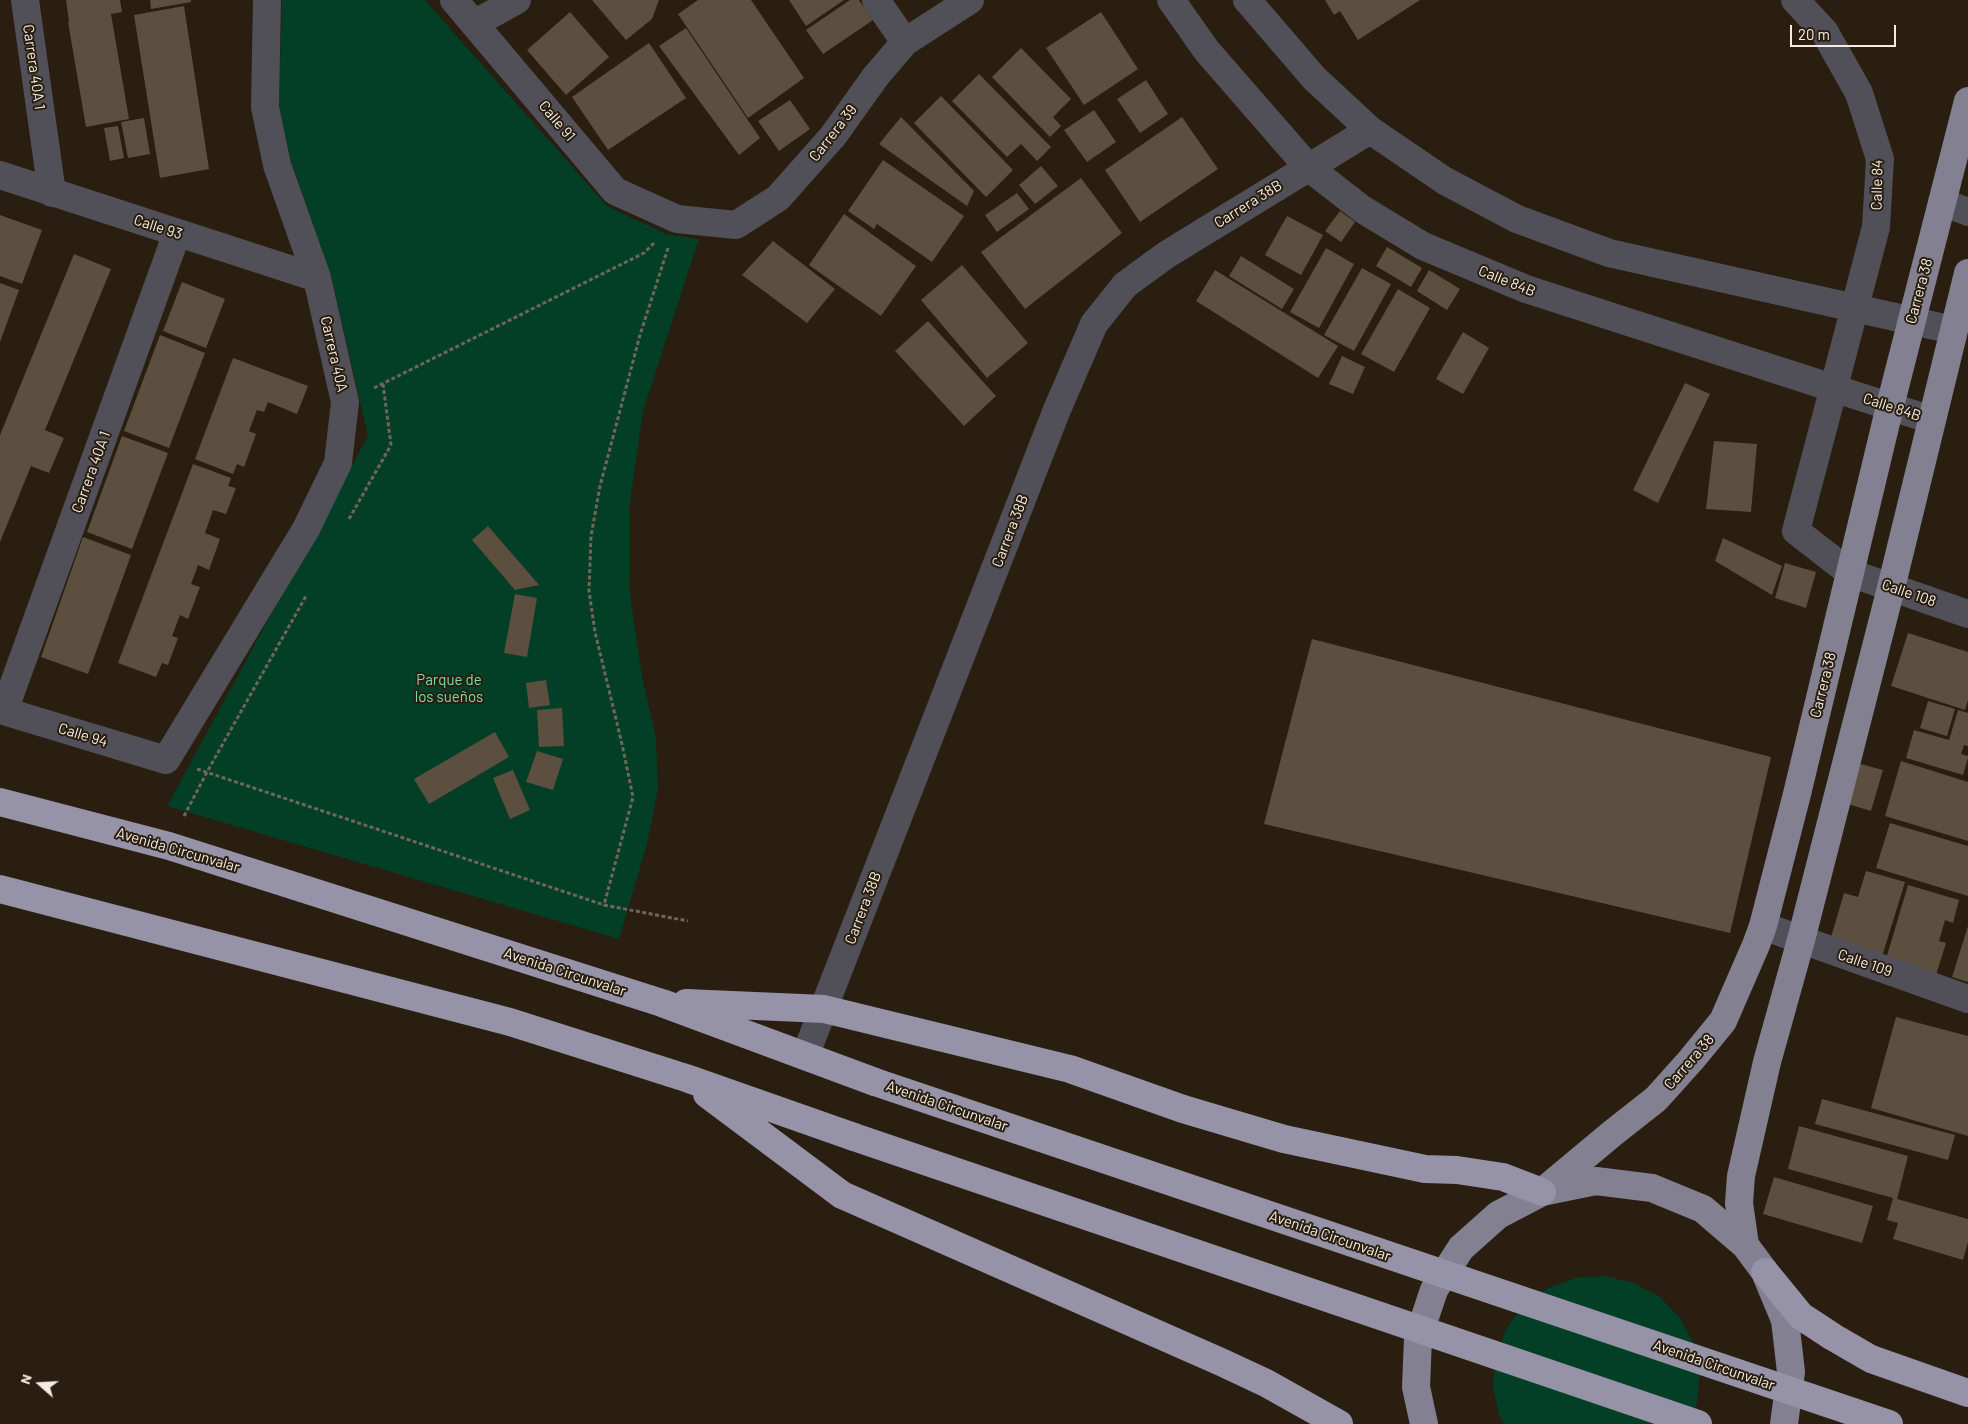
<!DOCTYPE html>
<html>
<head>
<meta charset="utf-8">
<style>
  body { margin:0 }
  #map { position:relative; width:1968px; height:1424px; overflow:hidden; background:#291e0f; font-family:Barlow,sans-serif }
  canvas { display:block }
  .north { position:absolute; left:15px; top:1359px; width:50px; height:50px; -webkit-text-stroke:4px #291e0f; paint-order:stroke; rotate:289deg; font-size:14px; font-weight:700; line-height:20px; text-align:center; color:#f4ece3 }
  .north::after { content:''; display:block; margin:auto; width:18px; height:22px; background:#f4ece3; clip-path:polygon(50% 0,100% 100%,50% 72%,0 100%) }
  .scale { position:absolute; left:1790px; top:25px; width:106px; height:22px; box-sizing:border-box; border:2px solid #f4ece3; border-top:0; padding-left:6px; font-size:15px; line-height:18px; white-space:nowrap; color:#f4ece3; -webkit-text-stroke:4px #291e0f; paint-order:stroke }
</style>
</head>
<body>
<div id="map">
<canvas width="1968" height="1424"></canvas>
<div class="north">N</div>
<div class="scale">20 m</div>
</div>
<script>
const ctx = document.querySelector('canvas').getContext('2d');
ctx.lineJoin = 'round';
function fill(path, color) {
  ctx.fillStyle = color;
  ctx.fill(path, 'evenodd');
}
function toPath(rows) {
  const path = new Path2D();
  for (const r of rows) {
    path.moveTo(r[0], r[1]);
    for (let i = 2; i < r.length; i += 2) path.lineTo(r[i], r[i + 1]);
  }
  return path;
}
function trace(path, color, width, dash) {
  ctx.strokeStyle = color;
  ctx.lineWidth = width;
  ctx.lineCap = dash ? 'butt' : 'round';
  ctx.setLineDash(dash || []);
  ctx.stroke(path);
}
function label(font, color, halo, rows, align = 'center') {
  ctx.font = font + ' Barlow,sans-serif';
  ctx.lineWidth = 4;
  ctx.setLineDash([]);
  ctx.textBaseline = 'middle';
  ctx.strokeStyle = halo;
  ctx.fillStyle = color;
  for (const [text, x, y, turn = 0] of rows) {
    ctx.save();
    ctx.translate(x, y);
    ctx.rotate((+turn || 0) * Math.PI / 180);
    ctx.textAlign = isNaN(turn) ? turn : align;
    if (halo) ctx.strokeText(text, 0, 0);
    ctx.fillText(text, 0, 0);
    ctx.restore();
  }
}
fill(toPath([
  [282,0,425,0,607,206,666,234,699,239,643,411,629,509,629,587,642,677,656,738,658,789,647,844,619,939,167,806,368,436,332,280,290,158,279,103],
  [1605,1276,1634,1283,1660,1297,1680,1318,1694,1344,1700,1373,1697,1403,1689,1424,1504,1424,1499,1415,1493,1386,1496,1357,1506,1329,1524,1305,1548,1288,1576,1278]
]), '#033e27');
fill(toPath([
  [66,0,120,0,122,12,111,14,129,119,86,127,68,22,69,22],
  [150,0,191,0,191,2,151,9],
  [592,0,659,0,652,19,626,40],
  [698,0,751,0,804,78,748,118,678,14],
  [789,0,844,0,806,26],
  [850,0,859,0,873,20,823,54,806,30],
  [1325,0,1420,0,1358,40,1340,11,1334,15],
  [184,6,209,169,160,178,134,15],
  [570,12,609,57,566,95,527,50],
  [1101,12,1138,69,1084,105,1046,48],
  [686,28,760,138,739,155,659,46],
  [649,43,686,98,608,150,572,97],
  [1021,48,1071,99,1053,117,1061,126,1050,137,992,77],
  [979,74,1051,147,1037,161,1021,144,1007,157,952,101],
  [1146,80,1168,114,1140,133,1117,99],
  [941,96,1013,170,986,197,914,123],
  [790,100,810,129,779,151,758,121],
  [1094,110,1116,142,1087,162,1064,130],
  [901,117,974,191,967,206,879,144],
  [1182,117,1218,169,1140,222,1105,170],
  [144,118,150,154,128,158,121,122],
  [118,126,124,158,110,161,104,128],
  [883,160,964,216,932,262,877,224,874,229,848,211],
  [1041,166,1058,186,1035,204,1019,185],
  [1081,178,1122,233,1025,309,981,252],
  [1017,193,1029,209,997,232,985,215],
  [1340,211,1355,222,1341,242,1325,231],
  [844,214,916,266,881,316,809,265],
  [0,215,42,230,22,284,0,276],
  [1287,216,1323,235,1301,275,1265,255],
  [773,241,835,289,807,323,742,275],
  [1387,247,1422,268,1411,287,1376,266],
  [1326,248,1354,264,1319,328,1290,312],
  [74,254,111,269,45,430,64,438,49,473,31,466,0,542,0,435],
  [1241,256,1294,289,1282,309,1229,276],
  [962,265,1028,343,987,378,921,300],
  [1362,268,1391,284,1354,351,1324,335],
  [1215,270,1338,346,1318,378,1196,301],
  [1429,270,1460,289,1447,310,1417,291],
  [182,282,225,299,206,348,163,331],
  [0,283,19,290,0,342],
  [1398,289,1430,308,1394,372,1361,354],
  [928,321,996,396,964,426,895,351],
  [1463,332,1489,348,1463,394,1436,379],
  [160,335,205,353,169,448,124,431],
  [1342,356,1365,367,1353,394,1329,384],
  [233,358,308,386,297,414,268,402,264,412,257,410,249,431,256,434,244,467,237,464,233,474,195,459],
  [1685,383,1710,394,1658,503,1633,490],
  [122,436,168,453,132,549,87,532],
  [1714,441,1757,444,1751,512,1706,509],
  [193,464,231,478,228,486,236,488,226,514,213,510,205,533,220,539,209,570,198,565,191,584,200,587,188,619,180,615,172,636,178,638,168,665,162,663,156,677,118,663],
  [488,526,539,585,515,590,472,540],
  [83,537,131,555,88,674,41,657],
  [1723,538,1782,566,1772,595,1715,561],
  [1785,563,1816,572,1806,608,1775,598],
  [515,594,537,598,527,657,504,653],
  [1908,633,1968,652,1968,700,1965,710,1891,686],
  [1312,639,1771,757,1730,933,1264,824],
  [546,680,550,705,529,708,526,683],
  [1928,701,1955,709,1947,736,1920,728],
  [562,708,564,746,539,747,537,710],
  [1958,710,1968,713,1968,746,1964,745,1961,754,1968,756,1968,758,1963,775,1906,758,1914,730,1949,740],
  [495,732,509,757,429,804,414,779],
  [537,751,563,759,553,790,526,782],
  [1901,761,1968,782,1968,841,1885,816],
  [1857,763,1883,770,1871,811,1845,803],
  [513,770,530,810,510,819,493,778],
  [1890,823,1968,846,1968,896,1876,868],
  [1866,871,1905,882,1881,960,1829,944,1844,893,1858,897],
  [1908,885,1959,900,1953,923,1945,920,1939,941,1946,943,1936,975,1886,959],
  [1968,926,1968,982,1952,977],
  [1896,1017,1968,1036,1968,1136,1871,1108],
  [1822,1099,1955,1135,1948,1160,1815,1124],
  [1799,1126,1908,1156,1897,1199,1968,1219,1968,1242,1963,1260,1893,1239,1898,1223,1887,1220,1893,1198,1788,1169],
  [1774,1177,1873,1206,1862,1243,1763,1214]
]), '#5c4f3f');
trace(toPath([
  [668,248,640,335,600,486,591,536,589,591,595,632,622,744,633,797,604,905,688,921],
  [374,388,644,253,654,243],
  [349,519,391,445,383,384],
  [197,769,604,905],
  [184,816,207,772,306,596]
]), '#706659', 3, [4, 2.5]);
trace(toPath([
  [25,0,52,193],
  [454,0,615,191,677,219,736,225,778,198,833,136,876,76,905,42,970,0],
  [876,0,905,42],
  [1171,0,1207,51,1308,167,1362,209,1423,246,1526,289,1932,420],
  [1247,0,1314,78,1370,130,1445,181,1517,219,1609,253,1953,330],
  [1795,0,1824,31,1859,93,1880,159,1876,227,1796,531,1850,573,1968,614],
  [474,24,517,0],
  [0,175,317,278],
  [1942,202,1968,212],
  [0,710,166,760,306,529,338,463,345,402,317,278,277,165,265,107,267,0],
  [4,711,177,233],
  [1763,926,1968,999],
  [805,1056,1056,412,1094,324,1125,285,1166,255,1370,130]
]), '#515058', 28);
trace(toPath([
  [1542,1192,1614,1132,1656,1099,1691,1060,1723,1021,1756,945,1763,926,1797,794,1890,406,1968,101],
  [1745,1245,1739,1203,1741,1176,1767,1062,1801,940,1891,588,1968,273],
  [1424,1424,1416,1387,1418,1338,1434,1290,1461,1248,1498,1215,1542,1192,1596,1181,1652,1188,1703,1209,1745,1245,1765,1272,1785,1320,1791,1372,1784,1424]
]), '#838091', 28);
trace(toPath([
  [0,802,169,846,662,1003,875,1082],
  [0,889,510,1022,686,1078,854,1137],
  [686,1003,824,1009,1070,1069,1183,1109,1284,1139,1425,1169,1457,1170,1503,1177,1542,1192],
  [707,1094,842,1195,1221,1362,1266,1383,1339,1424],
  [1765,1272,1801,1316,1833,1337,1871,1359,1968,1393]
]), '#9692a7', 28);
trace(toPath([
  [875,1082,1889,1424],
  [854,1137,1698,1424]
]), '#9692a7', 28);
label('15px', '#f4ece3', '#291e0f', [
  ["Carrera 40A 1",34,67,82],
  ["Calle 91",557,121,50],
  ["Carrera 39",833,133,-52],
  ["Calle 84",1877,185,-89],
  ["Carrera 38B",1248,204,-32],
  ["Calle 93",158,227,18],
  ["Calle 84B",1507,281,22],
  ["Carrera 38",1919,291,-75],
  ["Carrera 40A",334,354,77],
  ["Calle 84B",1892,407,18],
  ["Carrera 40A 1",91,472,-70],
  ["Carrera 38B",1010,531,-69],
  ["Calle 108",1909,593,19],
  ["Carrera 38",1823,685,-76],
  ["Calle 94",83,735,17],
  ["Avenida Circunvalar",178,850,16],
  ["Carrera 38B",863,908,-69],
  ["Calle 109",1865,963,19],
  ["Avenida Circunvalar",565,972,18],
  ["Carrera 38",1689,1062,-49],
  ["Avenida Circunvalar",947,1106,19],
  ["Avenida Circunvalar",1330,1236,19],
  ["Avenida Circunvalar",1714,1365,19]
]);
label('15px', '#74deab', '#291e0f', [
  ["Parque de",449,680],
  ["los sueños",449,697]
]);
</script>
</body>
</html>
